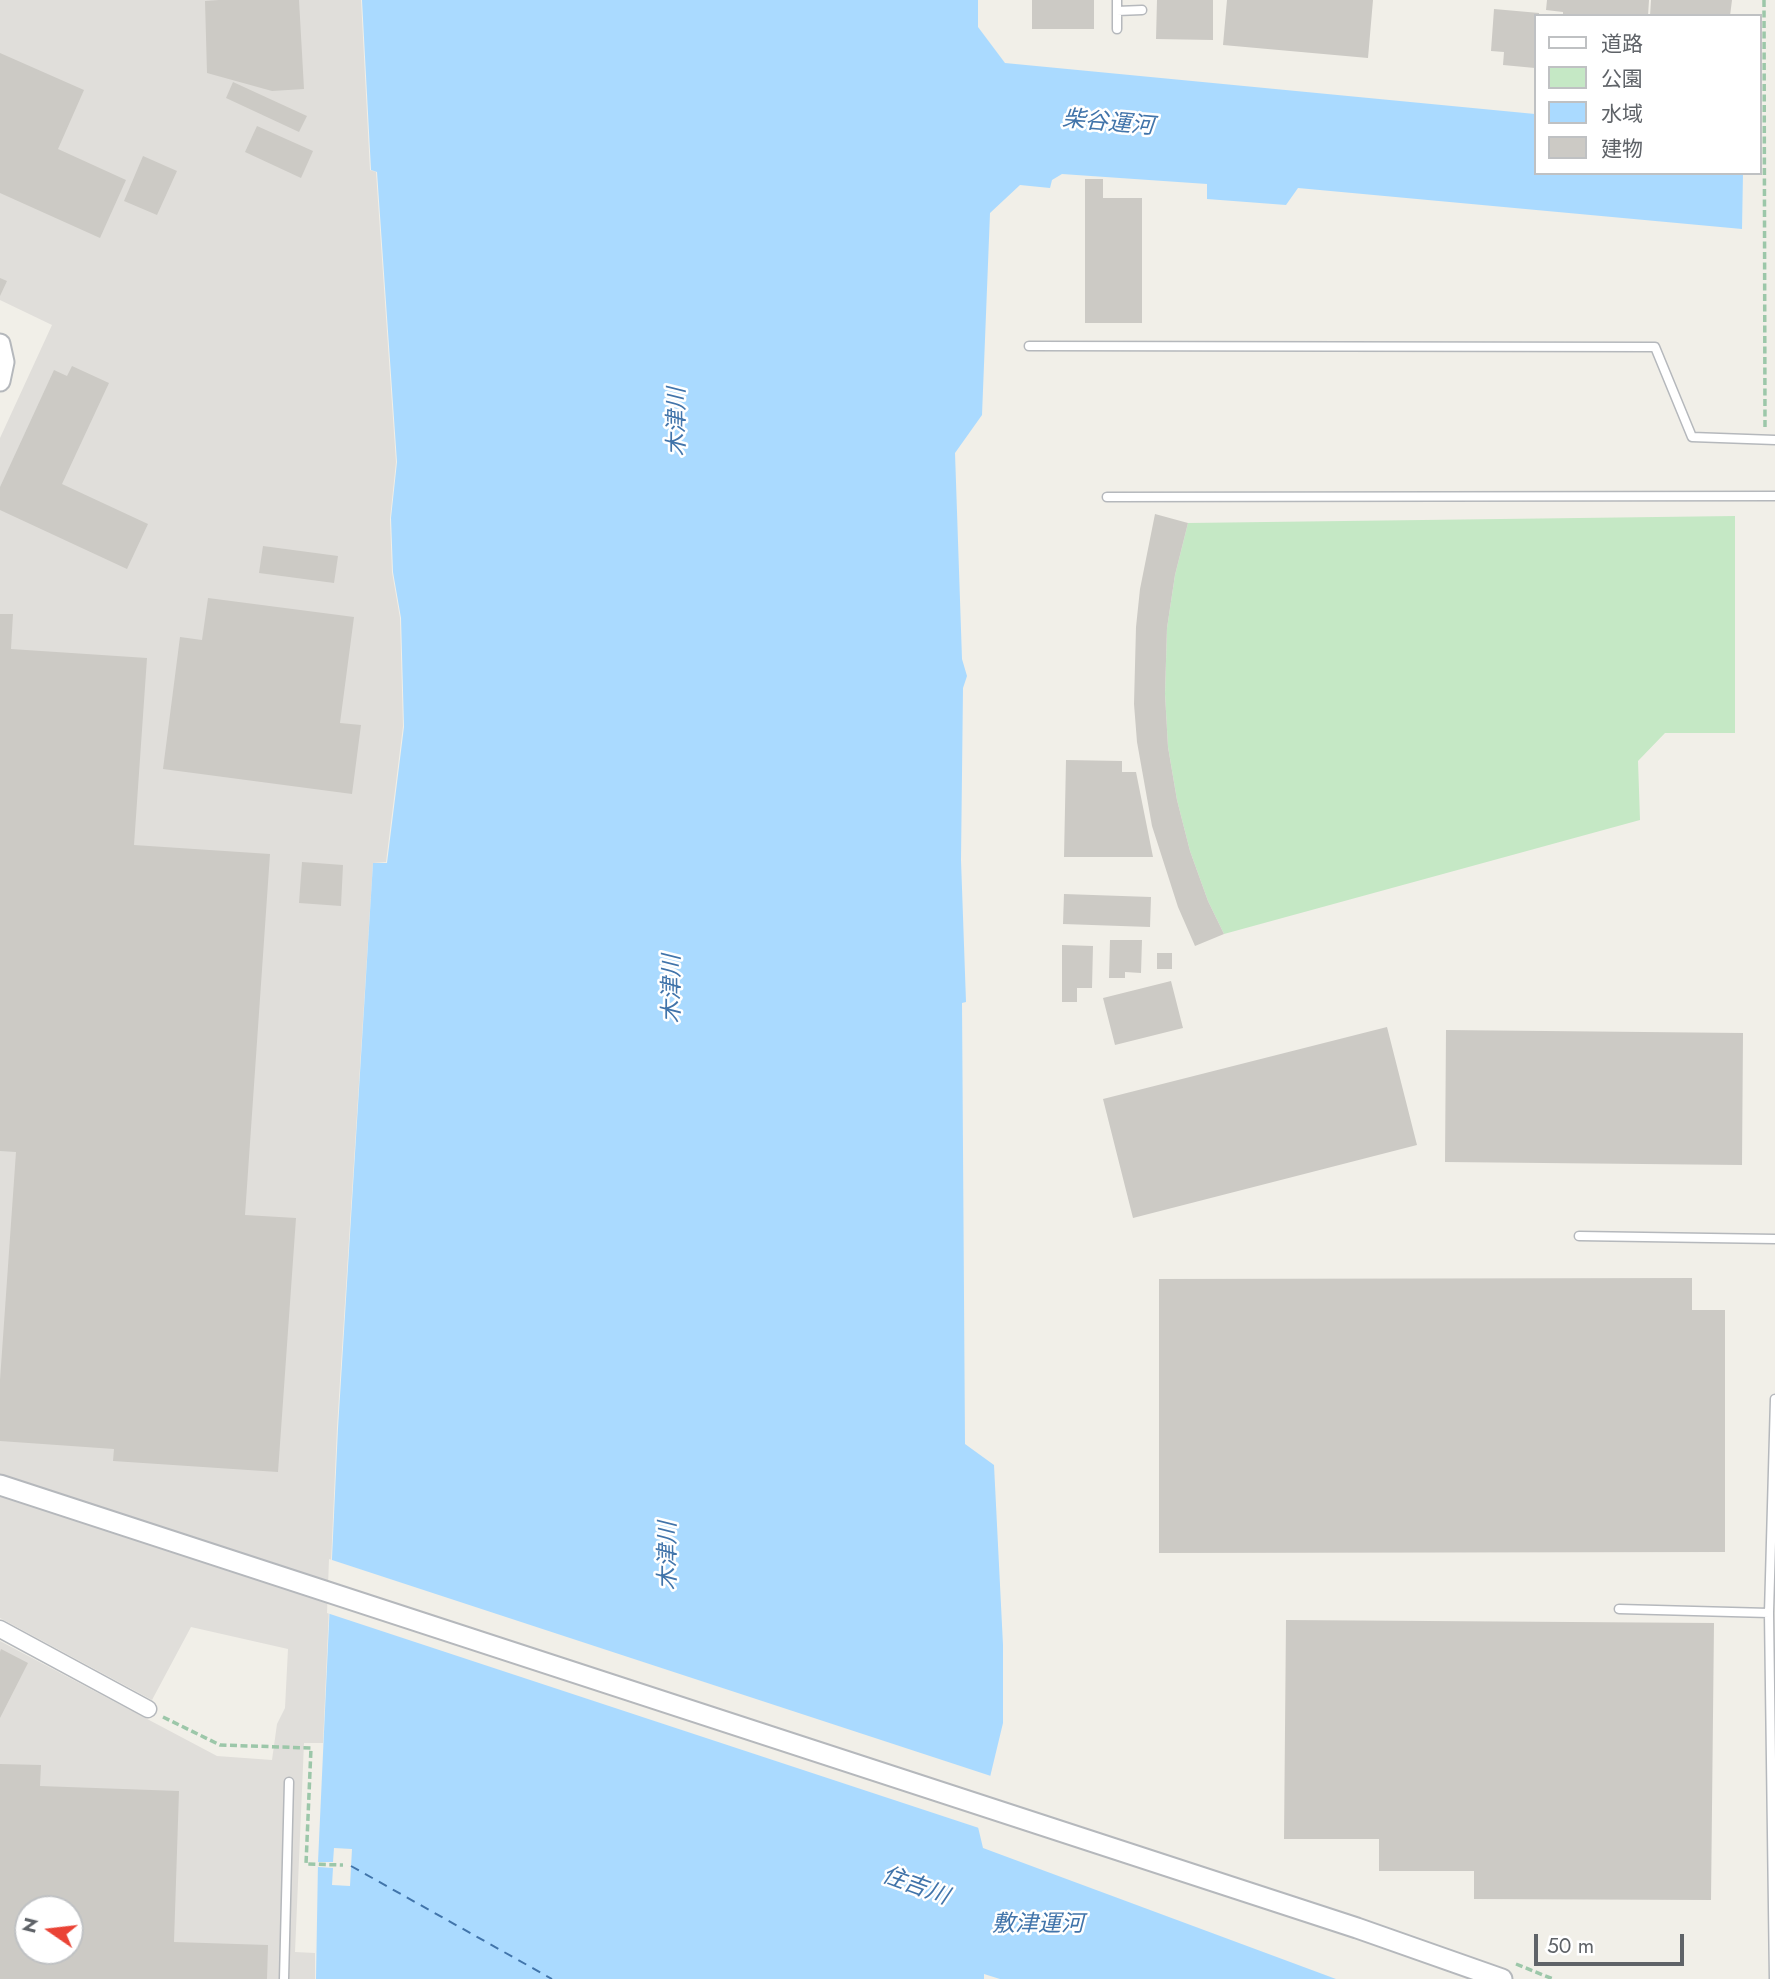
<!DOCTYPE html>
<html>
<head>
<meta charset="utf-8">
<style>
  body { margin:0 }
  #map { position:relative; width:1775px; height:1979px; overflow:hidden; background:#f1efe8; font-family:Jost,"Noto Sans JP",sans-serif }
  canvas { display:block }
  .legend { position:absolute; left:1534px; top:14px; width:228px; height:161px; box-sizing:border-box; background:#fff; border:2px solid #bfc1c3; margin:0; padding:9px 12px; list-style:none; font-size:21px; color:#5f6368 }
  .legend li { display:flex; align-items:center; gap:14px; height:35px }
  .legend b { width:35px; border:2px solid #bfc1c3 }
  .north { position:absolute; left:14px; top:1895px; width:70px; height:70px; box-sizing:border-box; background:#fff; border:2px solid #bfc1c3; border-radius:50%; rotate:284deg; font-size:19px; font-weight:700; line-height:28px; text-align:center; color:#5f6368 }
  .north::after { content:''; display:block; margin:auto; width:24px; height:32px; background:#ea4335; clip-path:polygon(50% 0,100% 100%,50% 72%,0 100%) }
  .scale { position:absolute; left:1534px; top:1934px; width:150px; height:32px; box-sizing:border-box; border:4px solid #5f6368; border-top:0; padding-left:9px; font-size:21px; line-height:24px; white-space:nowrap; color:#5f6368; -webkit-text-stroke:5px #fff; paint-order:stroke }
</style>
</head>
<body>
<div id="map">
<canvas width="1775" height="1979"></canvas>
<ul class="legend">
<li><b style="height:9px;background:#fff"></b>道路</li>
<li><b style="height:19px;background:#c5e8c5"></b>公園</li>
<li><b style="height:19px;background:#aadaff"></b>水域</li>
<li><b style="height:19px;background:#cccac5"></b>建物</li>
</ul>
<div class="north">N</div>
<div class="scale">50 m</div>
</div>
<script>
const ctx = document.querySelector('canvas').getContext('2d');
ctx.lineJoin = 'round';
function fill(path, color) {
  ctx.fillStyle = color;
  ctx.fill(path, 'evenodd');
}
function toPath(rows) {
  const path = new Path2D();
  for (const r of rows) {
    path.moveTo(r[0], r[1]);
    for (let i = 2; i < r.length; i += 2) path.lineTo(r[i], r[i + 1]);
  }
  return path;
}
function trace(path, color, width, dash) {
  ctx.strokeStyle = color;
  ctx.lineWidth = width;
  ctx.lineCap = dash ? 'butt' : 'round';
  ctx.setLineDash(dash || []);
  ctx.stroke(path);
}
function label(font, color, halo, rows, align = 'center') {
  ctx.font = font + ' Jost,"Noto Sans JP",sans-serif';
  ctx.lineWidth = 5;
  ctx.setLineDash([]);
  ctx.textBaseline = 'middle';
  ctx.strokeStyle = halo;
  ctx.fillStyle = color;
  for (const [text, x, y, turn = 0] of rows) {
    ctx.save();
    ctx.translate(x, y);
    ctx.rotate((+turn || 0) * Math.PI / 180);
    ctx.textAlign = isNaN(turn) ? turn : align;
    if (halo) ctx.strokeText(text, 0, 0);
    ctx.fillText(text, 0, 0);
    ctx.restore();
  }
}
fill(toPath([
  [0,0,361,0,370,170,376,172,396,462,390,519,392,572,400,618,403,726,386,862,373,863,337,1428,323,1743,304,1743,295,1952,315,1953,315,1979,0,1979,0,1641,217,1756,272,1760,277,1724,285,1708,288,1649,191,1627,152,1700,0,1618,0,438,52,325,0,300],
  [28,1909,70,1909,70,1951,28,1951]
]), '#e0deda');
fill(toPath([
  [1735,516,1735,733,1665,733,1638,761,1640,820,1224,934,1208,901,1190,851,1177,800,1168,747,1165,694,1167,628,1175,575,1188,523]
]), '#c5e8c5');
fill(toPath([
  [362,0,978,0,978,27,1005,63,1535,114,1535,173,1743,173,1742,229,1298,188,1286,205,1207,199,1207,184,1062,174,1052,180,1050,188,1020,185,990,213,982,415,955,453,962,659,967,676,963,688,961,860,966,1002,962,1003,965,1444,994,1465,1003,1645,1003,1723,978,1827,983,1848,1336,1979,1000,1979,984,1974,984,1979,316,1979,318,1862,338,1428,373,863,387,863,404,727,401,618,393,572,391,518,397,462,377,172,371,170]
]), '#aadaff');
fill(toPath([
  [329,1559,994,1777,982,1829,327,1613],
  [334,1848,352,1849,350,1886,332,1885,333,1868,318,1867,318,1862,333,1862]
]), '#f1efe8');
trace(toPath([
  [351,1866,552,1979]
]), '#4174aa', 2, [9, 7]);
fill(toPath([
  [219,0,299,0,304,89,272,91,207,73,205,1],
  [1032,0,1094,0,1094,29,1032,29],
  [1157,0,1213,0,1213,40,1156,39],
  [1227,0,1373,0,1368,58,1223,45],
  [1547,0,1649,0,1648,16,1563,16,1563,12,1546,10],
  [1651,0,1732,0,1730,16,1650,16],
  [1494,9,1539,13,1539,16,1535,16,1535,68,1503,65,1504,52,1491,51],
  [0,53,84,90,58,149,126,180,100,238,0,193],
  [233,82,307,116,299,132,226,98],
  [257,126,313,151,301,178,245,152],
  [143,156,177,171,157,215,124,201],
  [1085,179,1103,179,1103,198,1142,198,1142,323,1085,323],
  [0,278,7,281,0,296],
  [72,366,109,383,62,484,148,524,127,569,0,510,0,487,54,370,67,376],
  [1155,514,1188,523,1175,575,1167,628,1165,694,1168,747,1177,800,1190,851,1208,901,1224,934,1195,946,1178,907,1152,826,1137,742,1134,704,1136,627,1140,589],
  [263,546,338,556,334,583,259,573],
  [208,598,354,617,340,723,361,725,352,794,163,769,180,637,202,640],
  [0,614,13,614,11,649,147,658,134,845,270,854,245,1215,296,1218,278,1472,113,1461,114,1449,0,1441,0,1380,16,1152,0,1151],
  [1066,760,1122,761,1122,772,1136,772,1153,857,1064,857],
  [302,862,343,865,341,906,299,903],
  [1064,894,1151,897,1150,927,1063,924],
  [1110,940,1142,940,1141,973,1125,972,1125,978,1109,978],
  [1062,945,1093,946,1092,988,1077,988,1077,1002,1062,1002],
  [1157,953,1172,953,1172,969,1157,969],
  [1171,981,1183,1028,1115,1045,1103,998],
  [1387,1027,1417,1145,1133,1218,1103,1099],
  [1446,1030,1743,1033,1742,1165,1445,1162],
  [1692,1278,1692,1310,1725,1310,1725,1552,1159,1553,1159,1279],
  [1286,1620,1714,1623,1711,1900,1474,1899,1474,1871,1379,1871,1379,1839,1284,1839],
  [1,1649,28,1663,0,1718,0,1652],
  [0,1764,41,1765,40,1786,179,1791,174,1942,268,1945,267,1979,0,1979],
  [28,1909,70,1909,70,1951,28,1951]
]), '#cccac5');
const service = toPath([
  [1117,0,1117,29],
  [1117,11,1142,10],
  [1029,346,1655,347,1692,437,1775,440],
  [1107,497,1775,496],
  [1579,1236,1775,1239],
  [1619,1609,1769,1613],
  [284,1979,289,1782],
  [1774,1979,1769,1613,1775,1399]
]);
const minor = toPath([
  [0,1629,148,1709]
]);
const tertiary = toPath([
  [0,344,4,362,0,381],
  [0,1485,1357,1928,1502,1979]
]);
trace(service, '#b5b8bc', 11);
trace(minor, '#b5b8bc', 19);
trace(tertiary, '#b5b8bc', 23);
trace(toPath([
  [1764,0,1765,427],
  [163,1717,220,1745,311,1748,306,1864,343,1865],
  [1516,1964,1553,1979]
]), '#9cc7a9', 3.5, [7, 3.5]);
trace(service, '#fff', 8);
trace(minor, '#fff', 16);
trace(tertiary, '#fff', 19);
label('italic 23px', '#4174aa', '#fff', [
  ["柴谷運河",1108,124,5],
  ["木津川",678,422,-90],
  ["木津川",673,989,-90],
  ["木津川",669,1556,-90],
  ["住吉川",915,1887,20],
  ["敷津運河",1038,1925]
]);
</script>
</body>
</html>
